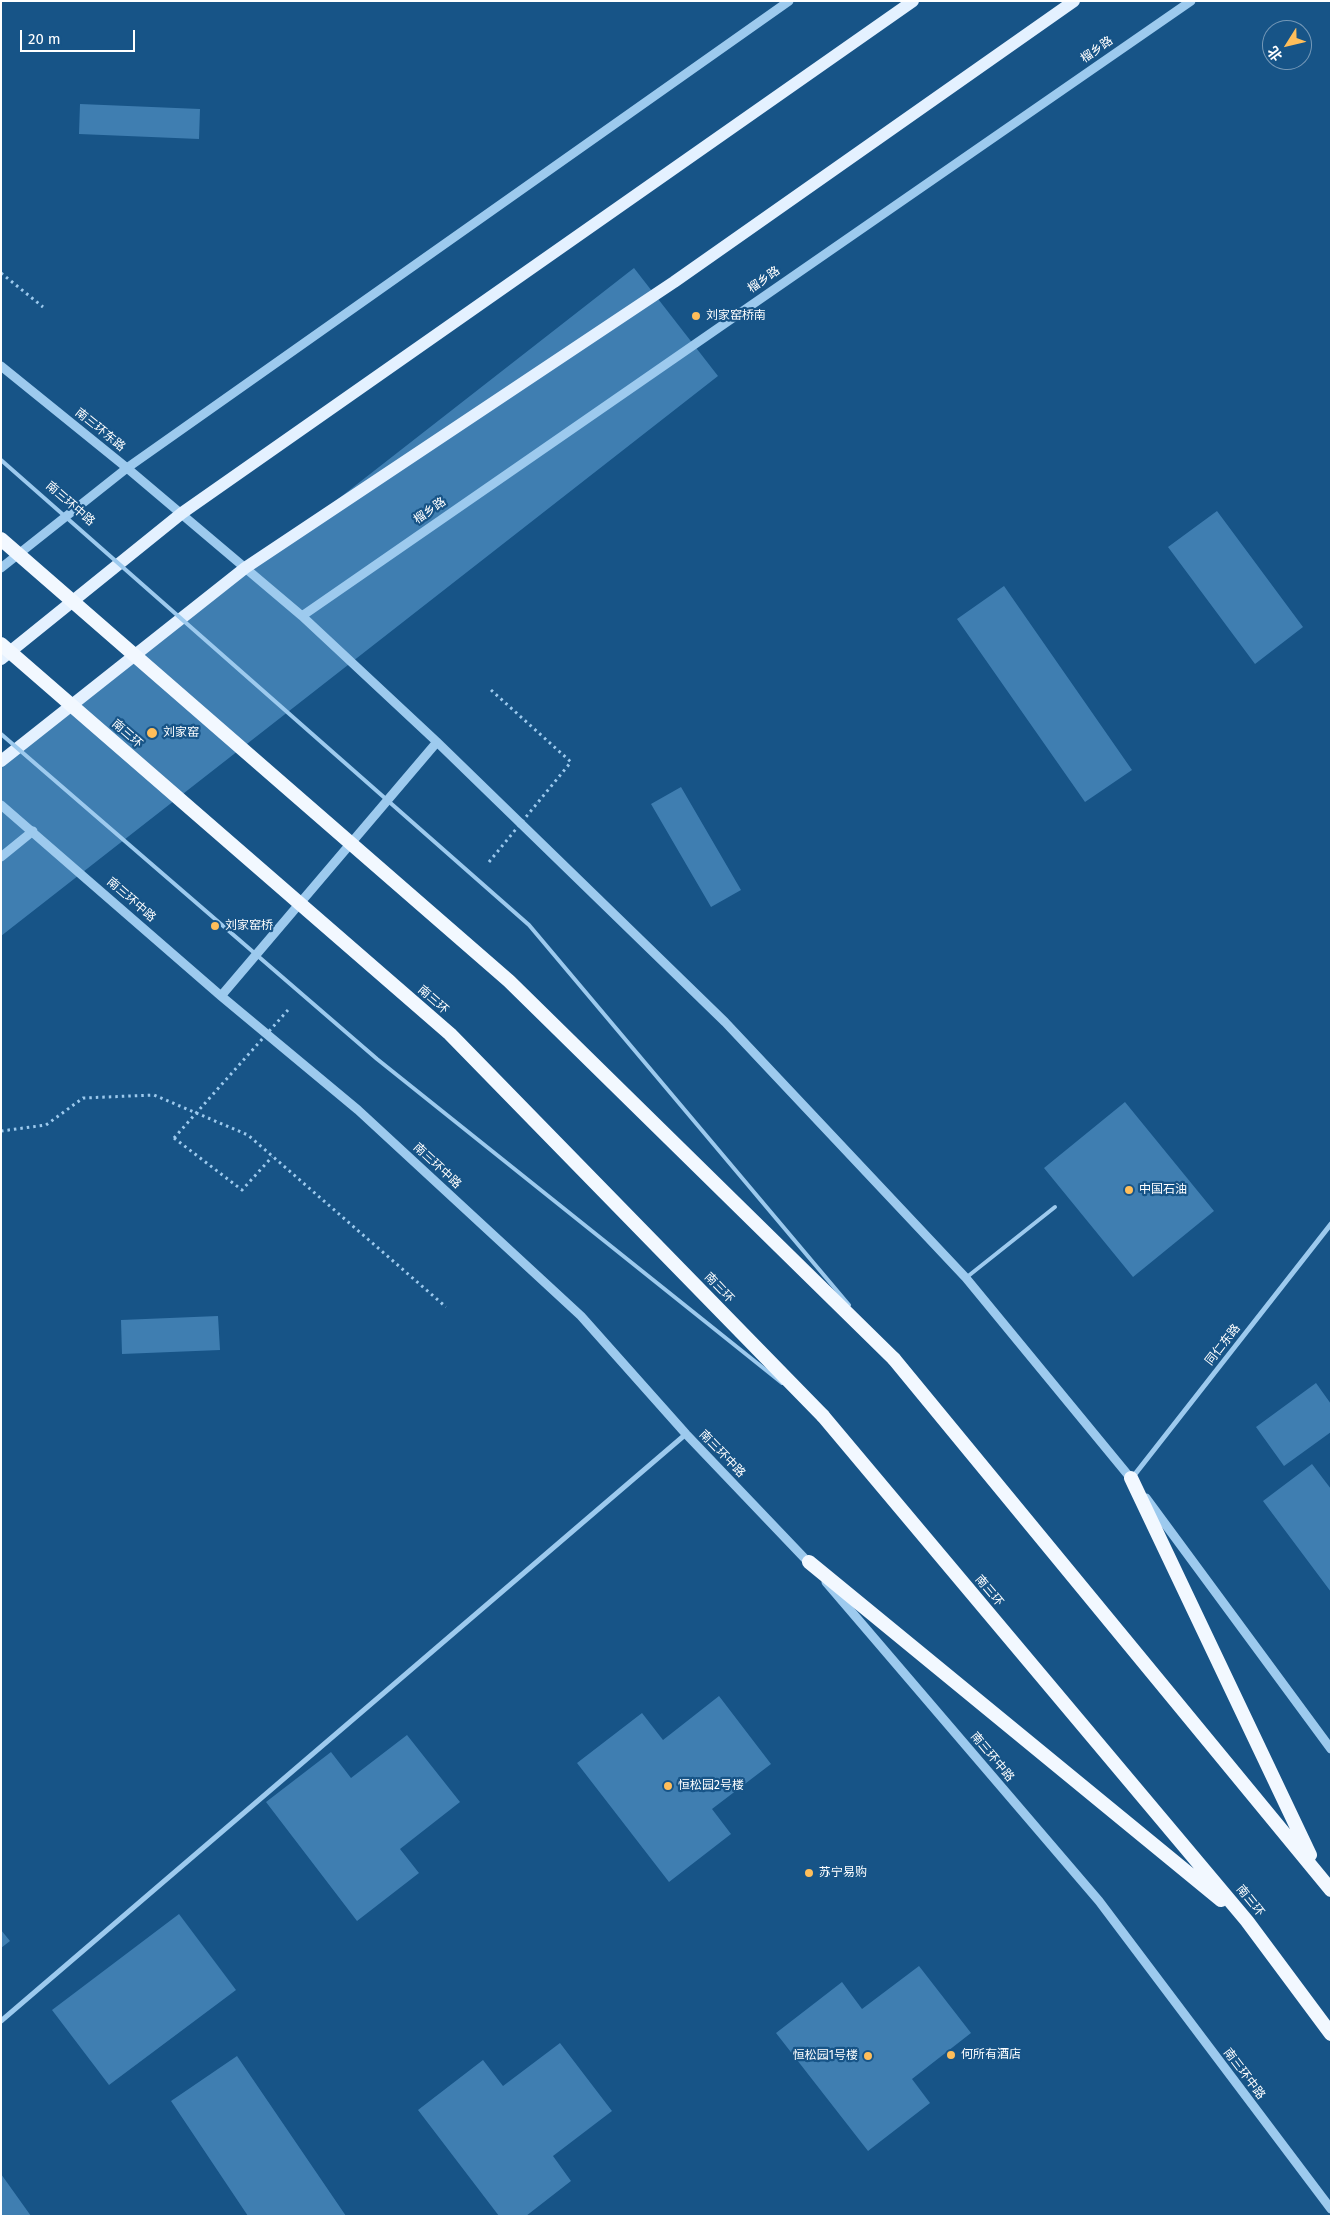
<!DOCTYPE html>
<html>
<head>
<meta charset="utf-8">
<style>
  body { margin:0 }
  #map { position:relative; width:1332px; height:2217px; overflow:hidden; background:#175487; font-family:"Fira Sans","Noto Sans SC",sans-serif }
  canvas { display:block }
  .frame { position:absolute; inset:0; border:2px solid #fff; pointer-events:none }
  .north { position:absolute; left:1262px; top:20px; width:50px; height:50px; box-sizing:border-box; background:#175487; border:1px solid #7498b7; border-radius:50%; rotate:234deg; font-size:14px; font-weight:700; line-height:20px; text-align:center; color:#fff }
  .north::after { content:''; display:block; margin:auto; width:18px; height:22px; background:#ffbe5a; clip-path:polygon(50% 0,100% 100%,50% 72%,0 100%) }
  .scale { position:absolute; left:20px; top:30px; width:115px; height:22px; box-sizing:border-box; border:2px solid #fff; border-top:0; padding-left:6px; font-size:15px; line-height:18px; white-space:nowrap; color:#fff; -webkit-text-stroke:4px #175487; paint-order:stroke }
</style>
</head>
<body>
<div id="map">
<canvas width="1332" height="2217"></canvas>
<div class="frame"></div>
<div class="north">北</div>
<div class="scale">20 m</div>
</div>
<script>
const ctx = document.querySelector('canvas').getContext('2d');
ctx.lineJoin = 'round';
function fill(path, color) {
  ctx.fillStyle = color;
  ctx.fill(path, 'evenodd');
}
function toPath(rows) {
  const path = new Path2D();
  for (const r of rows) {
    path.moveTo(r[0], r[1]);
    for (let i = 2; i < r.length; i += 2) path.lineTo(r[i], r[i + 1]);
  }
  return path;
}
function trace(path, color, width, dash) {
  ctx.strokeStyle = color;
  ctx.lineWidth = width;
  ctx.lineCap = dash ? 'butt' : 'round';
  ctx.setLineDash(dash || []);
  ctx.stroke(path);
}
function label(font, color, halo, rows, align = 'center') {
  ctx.font = font + ' "Fira Sans","Noto Sans SC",sans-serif';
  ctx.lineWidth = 4.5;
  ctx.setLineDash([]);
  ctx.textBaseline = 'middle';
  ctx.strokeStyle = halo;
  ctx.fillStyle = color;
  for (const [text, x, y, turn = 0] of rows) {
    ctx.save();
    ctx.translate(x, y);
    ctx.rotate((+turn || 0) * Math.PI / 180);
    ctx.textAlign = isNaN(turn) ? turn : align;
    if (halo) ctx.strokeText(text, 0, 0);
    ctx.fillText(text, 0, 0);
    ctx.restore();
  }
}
fill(toPath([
  [80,104,200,109,199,139,79,134],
  [634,268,718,376,1,936,1,762],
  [1217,511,1303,627,1255,664,1168,547],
  [1004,586,1132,770,1085,802,957,619],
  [681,787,741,890,711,907,651,804],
  [1125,1102,1214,1211,1133,1277,1044,1168],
  [218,1316,220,1350,122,1354,121,1320],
  [1316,1383,1331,1404,1331,1432,1284,1466,1256,1427],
  [1312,1464,1331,1489,1331,1592,1263,1501],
  [719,1696,771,1764,712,1809,731,1834,669,1882,577,1763,642,1713,663,1740],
  [407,1735,460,1802,400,1849,419,1873,357,1921,266,1802,331,1752,351,1778],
  [179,1914,236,1990,109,2085,52,2010],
  [1,1930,10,1941,1,1948],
  [919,1966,971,2033,912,2079,930,2103,868,2151,776,2033,842,1982,862,2009],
  [560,2043,612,2111,553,2156,571,2181,526,2216,499,2216,418,2110,483,2060,503,2086],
  [237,2056,346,2216,248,2216,171,2101],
  [1,2174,31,2216,1,2216]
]), '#3f7eb1');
trace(toPath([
  [1,273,43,307],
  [491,690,571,762],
  [1,1131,46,1125,83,1098,154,1095,248,1135,446,1307],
  [174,1138,242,1190,272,1157]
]), '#9dcaee', 3, [2.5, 4]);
trace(toPath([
  [967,1277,1055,1207]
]), '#9dcaee', 4);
trace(toPath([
  [1132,1478,1331,1224],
  [1,2021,686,1434]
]), '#9dcaee', 5);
trace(toPath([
  [1,366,127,468,302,616,437,742,725,1022,966,1278,1133,1481],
  [1,568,127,468,789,1],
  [302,616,1191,1],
  [1,805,221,996,358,1110,581,1316,686,1434,811,1565],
  [1,857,33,831],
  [221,996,437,742],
  [1146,1498,1331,1749],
  [826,1582,1099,1901,1331,2209]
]), '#9dcaee', 9);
trace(toPath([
  [1,659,182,513,913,1],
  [1,761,245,568,674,282,1074,1]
]), '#e4f1ff', 12);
trace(toPath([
  [894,1359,1331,1890],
  [823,1416,1247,1921,1331,2034],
  [1131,1478,1310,1855],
  [809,1562,1221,1900]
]), '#f2f8ff', 14);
trace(toPath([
  [489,862,571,762],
  [174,1138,288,1010]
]), '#9dcaee', 3, [2.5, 4]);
trace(toPath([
  [1,460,529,925,849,1305],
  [1,734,377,1059,782,1383]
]), '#9dcaee', 4);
trace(toPath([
  [1,539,509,981,894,1359],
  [1,644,450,1034,823,1416]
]), '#f2f8ff', 14);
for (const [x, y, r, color] of [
  [696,316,5,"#ffbe5a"],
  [152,733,6,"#ffbe5a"],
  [215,926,5,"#ffbe5a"],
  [1129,1190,5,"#ffbe5a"],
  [668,1786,5,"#ffbe5a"],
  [809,1873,5,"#ffbe5a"],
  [951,2055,5,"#ffbe5a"],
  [868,2056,5,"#ffbe5a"]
]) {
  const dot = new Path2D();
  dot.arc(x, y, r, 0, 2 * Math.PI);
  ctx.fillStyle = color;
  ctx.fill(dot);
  trace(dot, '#175487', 2);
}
label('12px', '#fff', '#175487', [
  ["榴乡路",1097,50,-35],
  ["榴乡路",764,280,-35],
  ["南三环东路",100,430,39],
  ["南三环中路",70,504,41],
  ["榴乡路",430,511,-35],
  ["南三环",127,734,41],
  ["南三环中路",131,900,41],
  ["南三环",433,1000,41],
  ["南三环中路",437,1166,43],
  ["南三环",719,1288,46],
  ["同仁东路",1223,1345,-52],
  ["南三环中路",722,1454,46],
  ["南三环",989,1591,50],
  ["南三环中路",992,1757,50],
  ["南三环",1250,1901,51],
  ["南三环中路",1244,2074,53]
]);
label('12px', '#fff', '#175487', [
  ["刘家窑桥南",706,316],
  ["刘家窑",163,733],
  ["刘家窑桥",225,926],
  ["中国石油",1139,1190],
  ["恒松园2号楼",678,1786],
  ["苏宁易购",819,1873],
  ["何所有酒店",961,2055],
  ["恒松园1号楼",858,2056,"right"]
], 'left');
</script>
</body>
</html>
